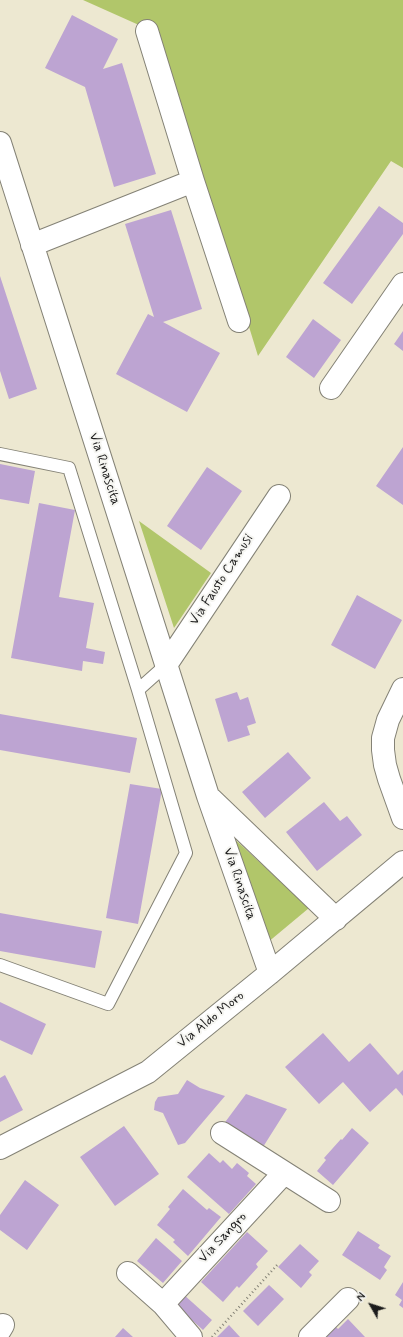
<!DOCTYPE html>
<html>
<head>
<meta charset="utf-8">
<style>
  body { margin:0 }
  #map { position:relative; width:403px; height:1337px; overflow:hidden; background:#ede8d1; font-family:Mynerve,sans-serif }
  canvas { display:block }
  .north { position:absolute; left:351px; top:1285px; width:40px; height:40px; -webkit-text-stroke:3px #f6f6f2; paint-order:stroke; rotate:309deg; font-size:11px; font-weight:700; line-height:16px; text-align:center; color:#1c1c1c }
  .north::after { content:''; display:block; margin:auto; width:14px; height:18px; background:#1c1c1c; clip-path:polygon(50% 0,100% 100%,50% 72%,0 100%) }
</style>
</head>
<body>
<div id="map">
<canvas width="403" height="1337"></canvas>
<div class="north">N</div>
</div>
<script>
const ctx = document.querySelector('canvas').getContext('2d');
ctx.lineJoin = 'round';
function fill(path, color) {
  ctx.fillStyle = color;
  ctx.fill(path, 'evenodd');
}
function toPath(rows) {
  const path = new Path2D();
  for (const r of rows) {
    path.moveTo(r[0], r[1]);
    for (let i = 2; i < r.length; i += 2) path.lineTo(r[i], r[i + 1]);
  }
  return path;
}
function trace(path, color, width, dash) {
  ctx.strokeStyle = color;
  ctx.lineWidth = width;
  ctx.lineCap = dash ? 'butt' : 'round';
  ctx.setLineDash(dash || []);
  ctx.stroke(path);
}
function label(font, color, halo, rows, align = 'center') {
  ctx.font = font + ' Mynerve,sans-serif';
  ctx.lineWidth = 4;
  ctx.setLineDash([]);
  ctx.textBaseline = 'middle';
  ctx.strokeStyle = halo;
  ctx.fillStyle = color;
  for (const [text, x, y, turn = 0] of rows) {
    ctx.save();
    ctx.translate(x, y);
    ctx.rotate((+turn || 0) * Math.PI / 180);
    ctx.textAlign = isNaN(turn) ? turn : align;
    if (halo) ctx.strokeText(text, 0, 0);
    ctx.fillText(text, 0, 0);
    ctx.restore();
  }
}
fill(toPath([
  [83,0,403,0,403,168,391,161,258,356,159,34],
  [139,521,211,573,174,628],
  [227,832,309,908,267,943]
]), '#b1c66a');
fill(toPath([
  [72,15,118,39,103,69,122,63,156,174,114,187,85,87,45,68],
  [379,206,403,223,403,234,352,304,323,283],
  [171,210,202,309,163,322,220,353,187,412,116,374,148,314,154,317,125,224],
  [0,276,37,389,9,399,0,371],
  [313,319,341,340,314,378,286,357],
  [403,331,403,351,394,344],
  [403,447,403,505,376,486],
  [0,464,35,471,29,504,0,499],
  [207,467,242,491,201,550,167,526],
  [39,503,75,510,59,597,94,603,86,648,105,652,103,664,83,661,82,671,11,658],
  [357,595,402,620,375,669,331,645],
  [237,692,240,700,248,697,256,723,247,726,250,735,228,742,215,699],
  [0,714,137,738,130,773,0,750],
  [288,752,311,778,265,818,242,792],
  [130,784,162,789,138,924,106,918],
  [324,802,340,821,347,816,362,835,317,871,286,832],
  [0,913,102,931,95,968,0,951],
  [0,1002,46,1024,32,1055,0,1040],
  [323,1033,349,1062,370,1043,398,1075,403,1070,403,1096,396,1088,370,1112,343,1082,319,1104,285,1067],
  [5,1075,23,1110,0,1122,0,1078],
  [187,1080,200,1088,225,1096,185,1143,178,1145,163,1113,154,1110,155,1102,158,1097,178,1094],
  [246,1094,287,1109,263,1147,223,1125],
  [124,1126,159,1174,115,1206,80,1157],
  [352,1128,369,1143,333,1185,317,1171,326,1160,324,1158,341,1139,342,1140],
  [209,1153,220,1163,223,1160,232,1169,237,1163,249,1173,247,1176,256,1184,229,1214,187,1177],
  [25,1180,59,1205,27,1250,0,1230,0,1215],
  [183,1189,207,1210,209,1208,221,1217,188,1256,173,1242,175,1240,157,1225,170,1209,168,1207],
  [358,1231,380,1245,378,1248,391,1256,384,1267,387,1270,380,1280,342,1255],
  [247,1232,268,1251,256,1264,258,1267,239,1288,237,1286,223,1302,201,1282],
  [156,1238,182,1261,163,1283,137,1261],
  [300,1244,319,1261,309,1272,312,1275,301,1288,278,1267],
  [403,1282,403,1308,399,1305,402,1300,395,1295],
  [269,1285,284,1299,258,1326,243,1311],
  [183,1294,212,1320,203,1330,174,1304],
  [348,1319,365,1337,322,1337,334,1325,338,1329],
  [229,1325,240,1337,217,1337],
  [123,1328,133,1337,115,1337]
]), '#bda4d2');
const lane = toPath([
  [0,454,69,468,138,690,186,853,108,1004,0,965],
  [138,690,166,665]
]);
const street = toPath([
  [147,31,193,181,239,321],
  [0,143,208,796,270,973],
  [32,245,193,181],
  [331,388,403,284],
  [166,665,279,496],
  [403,689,388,720,383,738,383,750,385,765,389,779,403,818],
  [211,799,336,919],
  [222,1133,329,1201],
  [0,1148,148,1072,270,973,403,862],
  [128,1273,163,1304,191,1337],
  [163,1304,284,1173],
  [0,1330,3,1325],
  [310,1337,348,1299]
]);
trace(lane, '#848276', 14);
trace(street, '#848276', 24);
trace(toPath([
  [212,1337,278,1264]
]), '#848276', 2.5, [1, 3]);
trace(lane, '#fff', 12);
trace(street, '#fff', 22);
label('14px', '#1c1c1c', '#f6f6f2', [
  ["Via Rinascita",104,469,72],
  ["Via Fausto Camusi",222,580,-57],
  ["Via Rinascita",239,884,71],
  ["Via Aldo Moro",211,1020,-39],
  ["Via Sangro",223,1238,-47]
]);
</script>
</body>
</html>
